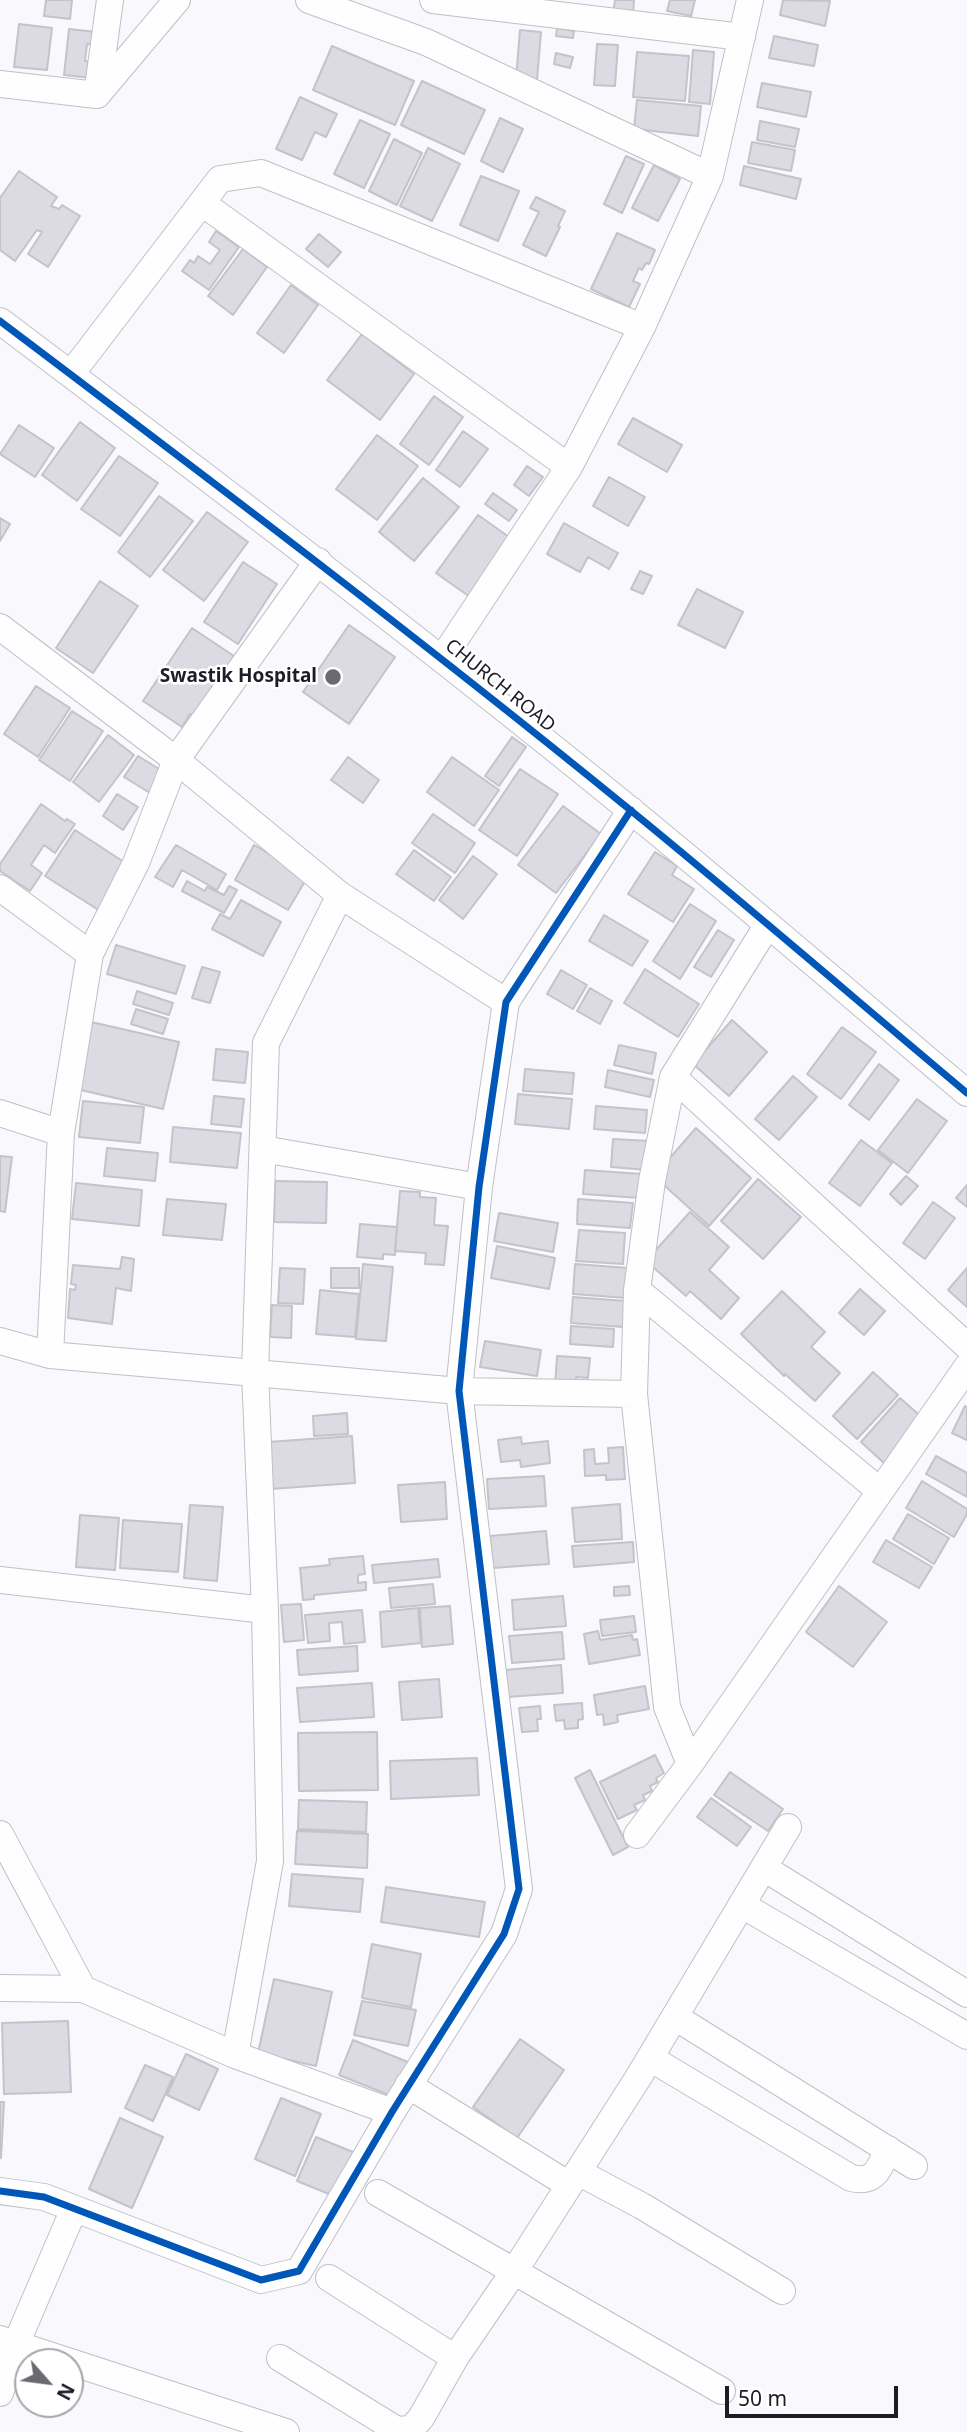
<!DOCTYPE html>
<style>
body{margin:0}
#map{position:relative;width:967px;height:2432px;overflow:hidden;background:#f9f8fc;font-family:"Noto Sans",sans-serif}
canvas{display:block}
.north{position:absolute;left:14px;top:2348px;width:70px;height:70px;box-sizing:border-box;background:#fff;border:2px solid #a5a4a9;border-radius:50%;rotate:118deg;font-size:19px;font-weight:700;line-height:28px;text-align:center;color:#1e1c27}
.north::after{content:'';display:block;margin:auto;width:24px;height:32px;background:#6b6972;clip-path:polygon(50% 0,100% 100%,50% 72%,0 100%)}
.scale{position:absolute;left:725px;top:2386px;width:173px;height:32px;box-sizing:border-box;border:4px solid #1e1c27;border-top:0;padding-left:9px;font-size:21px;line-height:24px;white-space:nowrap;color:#1e1c27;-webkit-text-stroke:5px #fff;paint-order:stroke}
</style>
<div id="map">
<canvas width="967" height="2432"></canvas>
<div class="north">N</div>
<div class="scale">50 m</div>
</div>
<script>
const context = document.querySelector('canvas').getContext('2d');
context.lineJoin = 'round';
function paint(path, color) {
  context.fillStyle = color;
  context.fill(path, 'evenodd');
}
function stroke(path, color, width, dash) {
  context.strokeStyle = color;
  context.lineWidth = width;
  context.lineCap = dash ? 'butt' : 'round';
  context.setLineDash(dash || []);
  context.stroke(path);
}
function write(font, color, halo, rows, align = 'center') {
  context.font = font + ' "Noto Sans",sans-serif';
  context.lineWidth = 5;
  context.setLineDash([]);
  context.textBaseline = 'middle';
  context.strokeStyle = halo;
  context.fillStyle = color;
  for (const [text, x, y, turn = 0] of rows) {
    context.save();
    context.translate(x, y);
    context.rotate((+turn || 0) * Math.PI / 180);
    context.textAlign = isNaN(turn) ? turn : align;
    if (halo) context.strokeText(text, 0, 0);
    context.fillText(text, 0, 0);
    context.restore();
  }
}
const building = new Path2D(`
 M46 0H72L70 19 44 16Z
 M615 0H634L633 15 613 14Z
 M670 0H695L691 16 667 11Z
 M783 0 830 1 825 26 780 15Z
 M19 24 52 28 47 70 14 67Z
 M557 28 574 31 573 38 556 36Z
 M69 29 96 32 95 45 87 44 85 61 94 62 92 78 64 75Z
 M520 30 541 32 537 80 516 79Z
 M774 36 818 45 814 66 769 58Z
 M597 44 618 45 615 86 594 85Z
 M332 46 414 81 395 125 313 90Z
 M693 50 714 52 710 104 689 102Z
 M637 52 689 56 685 101 633 97Z
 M556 53 573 57 570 68 554 64Z
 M422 81 485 110 464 154 401 125Z
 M762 83 811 92 806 117 757 107Z
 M300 97 337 114 326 137 315 132 302 160 276 149Z
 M637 100 701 106 698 136 634 129Z
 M500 118 523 129 503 172 481 161Z
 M360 120 390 134 364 188 334 174Z
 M760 121 799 129 795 147 757 140Z
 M394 139 422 153 397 205 369 191Z
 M752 142 795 150 791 171 748 163Z
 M428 148 460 164 432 221 400 206Z
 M626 156 644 164 622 213 604 204Z
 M654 165 680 179 658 221 632 208Z
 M744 166 801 179 796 199 740 185Z
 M19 171 57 197 51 206 59 209 62 205 80 216 48 267 28 254 42 232 37 230 15 261 0 250V198Z
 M481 176 519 191 498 241 460 225Z
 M536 197 565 211 558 226 560 227 546 256 523 245 539 212 530 208Z
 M216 231 239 247 209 290 182 271 190 260 194 263 198 256 210 264 220 250 209 242Z
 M617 233 655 250 649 264 646 263 642 270 639 268 633 281 640 284 629 307 591 289Z
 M319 234 341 252 328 267 306 249Z
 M243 249 267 267 233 315 208 296Z
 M291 285 318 305 284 353 257 333Z
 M362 334 414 374 380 420 327 380Z
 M434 396 463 417 429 465 400 444Z
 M633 418 682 445 667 472 618 444Z
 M80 422 115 448 77 501 42 475Z
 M19 425 54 448 35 477 0 454Z
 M463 431 488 449 460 487 436 470Z
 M377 435 418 466 377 520 336 489Z
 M119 456 158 483 120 536 81 509Z
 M527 466 543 477 529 496 514 485Z
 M609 477 645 497 628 526 593 506Z
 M423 478 459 507 414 561 379 532Z
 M493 493 517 510 509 521 485 504Z
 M159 496 193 521 150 577 118 552Z
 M207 512 248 542 204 601 163 570Z
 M478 515 512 539 470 597 436 573Z
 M0 518 10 524 0 541Z
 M564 523 618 553 609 569 588 557 580 572 547 554Z
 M243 562 277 584 238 644 204 622Z
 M640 571 652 576 643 594 631 589Z
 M100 581 138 606 93 673 56 648Z
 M697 589 743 612 725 648 678 625Z
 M349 625 395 657 349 724 303 692Z
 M192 628 234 656 194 716 190 714 182 727 143 701Z
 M36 686 70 708 38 757 4 734Z
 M72 711 103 731 70 781 39 760Z
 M108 735 134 755 99 802 73 782Z
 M512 737 526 747 499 786 485 776Z
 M138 756 164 772 150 793 124 777Z
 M348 757 379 780 363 803 331 780Z
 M452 757 499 790 474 826 427 792Z
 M520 769 558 794 517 856 479 830Z
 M117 794 138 807 123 830 103 816Z
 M41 804 65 821 67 819 75 824 55 853 44 845 31 865 42 873 30 891 0 871V864Z
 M563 806 601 834 556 893 518 865Z
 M433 814 475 843 455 873 412 843Z
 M75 830 130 866 100 911 45 876Z
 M176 845 226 874 217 890 182 870 173 887 155 877Z
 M254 845 308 876 288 910 235 880Z
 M414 850 451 877 434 901 396 874Z
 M655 852 677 866 672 875 694 889 673 922 628 894Z
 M473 856 497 874 463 919 439 900Z
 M187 881 205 891 207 887 224 895 229 886 237 890 224 913 182 891Z
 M241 900 281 922 263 956 212 929 220 914 230 919Z
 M690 904 716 921 680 979 653 961Z
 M604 915 648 941 632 966 589 941Z
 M718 930 734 940 711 977 694 967Z
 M116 945 185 966 176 994 107 974Z
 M202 967 220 972 210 1003 192 998Z
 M645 969 699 1004 678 1037 624 1003Z
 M561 970 587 985 573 1009 547 994Z
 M590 988 612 1001 600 1024 577 1011Z
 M137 991 173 1003 169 1015 133 1004Z
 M136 1009 168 1019 163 1034 131 1024Z
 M732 1020 767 1052 729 1096 693 1064Z
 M87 1021 179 1042 163 1109 72 1088Z
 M842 1027 876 1052 841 1099 807 1074Z
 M619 1045 656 1053 652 1074 614 1065Z
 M216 1049 248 1052 245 1083 213 1080Z
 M879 1064 899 1080 869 1120 849 1105Z
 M525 1069 574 1073 572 1094 523 1091Z
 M608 1070 654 1080 650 1097 605 1087Z
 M793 1076 817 1097 779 1140 755 1119Z
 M518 1094 572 1099 569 1129 515 1124Z
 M214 1096 244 1099 241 1127 211 1124Z
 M917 1099 947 1121 908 1173 878 1150Z
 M83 1101 144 1107 140 1143 79 1137Z
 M596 1106 647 1110 645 1133 594 1129Z
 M173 1127 241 1133 237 1168 170 1162Z
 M696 1128 751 1178 709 1226 654 1176Z
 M613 1139 650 1141 648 1170 611 1167Z
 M861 1140 892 1163 860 1206 829 1183Z
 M107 1148 158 1153 155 1181 104 1176Z
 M0 1156 12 1157 5 1212 0 1211Z
 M585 1170 642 1174 640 1198 583 1194Z
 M906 1176 918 1186 901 1205 890 1194Z
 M758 1179 801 1217 763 1259 721 1221Z
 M275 1181 327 1182 326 1223 274 1222Z
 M76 1183 142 1190 139 1226 72 1219Z
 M967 1185V1207L956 1198Z
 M400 1191 420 1192V1197L436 1198 434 1225 448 1226 444 1265 425 1264 426 1253 395 1251Z
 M167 1199 226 1204 222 1240 163 1235Z
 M578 1199 633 1203 630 1228 577 1224Z
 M933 1202 955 1218 925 1259 903 1243Z
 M690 1212 729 1247 709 1270 739 1298 721 1319 690 1291 686 1296 646 1261Z
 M499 1213 558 1223 553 1252 494 1241Z
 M360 1224 397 1227 395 1255 383 1254V1259L357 1257Z
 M579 1230 625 1233 623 1264 576 1261Z
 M497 1246 555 1258 549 1289 491 1278Z
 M122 1257 134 1259 131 1291 116 1288 112 1324 68 1318 70 1289 75 1290 76 1285 71 1284 73 1265 120 1269Z
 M363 1264 393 1267 386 1341 356 1339Z
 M575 1264 629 1268 627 1298 573 1294Z
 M280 1268 305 1269 303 1304 278 1303Z
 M331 1268H359V1288H331Z
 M967 1268V1307L948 1290Z
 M860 1289 885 1311 864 1335 839 1313Z
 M320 1290 359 1294 355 1337 316 1334Z
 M782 1291 825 1332 811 1347 840 1373 815 1401 785 1374 784 1376 741 1334Z
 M573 1297 626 1301 623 1327 571 1323Z
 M272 1305 292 1306 291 1338 270 1337Z
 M571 1326 614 1329 613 1347 570 1344Z
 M485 1341 541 1350 537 1376 480 1367Z
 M557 1356 590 1358 588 1378 576 1377 575 1388 555 1387Z
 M873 1372 898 1395 857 1439 833 1416Z
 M900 1398 925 1420 885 1464 861 1442Z
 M965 1406 967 1407V1440L952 1433Z
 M347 1413 348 1434 314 1436 313 1416Z
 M352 1436 355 1483 271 1489 268 1442Z
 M521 1437 522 1444 548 1441 550 1463 521 1467 520 1460 501 1462 498 1440Z
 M623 1447 625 1479 606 1480V1475L585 1476 584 1450 594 1449 595 1464 609 1463 608 1448Z
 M936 1456 967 1473V1497L926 1474Z
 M544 1476 546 1506 489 1509 487 1479Z
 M922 1481 967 1509V1514L954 1537 906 1508Z
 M445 1482 447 1519 401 1522 398 1485Z
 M620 1504 622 1539 575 1542 572 1508Z
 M190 1505 223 1507 217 1581 184 1578Z
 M908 1514 949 1538 934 1564 893 1539Z
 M80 1515 119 1518 115 1570 76 1567Z
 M123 1520 182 1524 178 1572 120 1568Z
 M546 1531 549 1564 493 1568 490 1536Z
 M886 1540 932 1567 919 1588 873 1562Z
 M633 1542 634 1562 574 1567 572 1546Z
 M363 1556 365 1574 358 1575V1583L366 1582V1590L314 1595V1599L303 1600 300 1568 330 1565 329 1559Z
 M438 1559 440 1577 374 1583 372 1565Z
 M433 1584 435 1604 391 1608 389 1588Z
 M629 1586 630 1595 614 1596V1587Z
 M839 1586 887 1622 853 1667 806 1632Z
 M563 1596 566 1626 514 1630 512 1600Z
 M301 1604 304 1640 284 1642 281 1605Z
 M450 1606 453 1644 422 1647 420 1608Z
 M418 1608 421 1643 382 1647 380 1612Z
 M362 1610 365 1642 344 1644 342 1622 329 1623 330 1641 308 1643 305 1615Z
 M634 1616 636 1632 602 1636 600 1620Z
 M598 1631 600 1640 632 1635 633 1640 637 1639 640 1655 589 1664 584 1634Z
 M562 1632 564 1659 512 1663 509 1636Z
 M357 1646 358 1671 299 1675 297 1650Z
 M561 1665 563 1693 507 1697 505 1670Z
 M439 1679 442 1717 402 1720 399 1682Z
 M372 1683 374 1717 300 1722 297 1688Z
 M645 1686 649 1709 617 1715 618 1722 604 1725 603 1714 597 1715 594 1695Z
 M582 1703 583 1719 578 1720V1728L565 1729 564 1720 556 1721 554 1705Z
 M540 1706 541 1719H537L538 1731 522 1732 519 1708Z
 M377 1732 378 1790 299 1791 298 1733Z
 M655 1755 664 1773 656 1778 658 1782 650 1786 652 1791 643 1795 645 1800 634 1805 637 1810 618 1819 600 1782Z
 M477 1758 479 1795 391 1799 390 1761Z
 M590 1770 628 1847 613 1855 575 1778Z
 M730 1772 783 1809 768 1831 714 1795Z
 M711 1798 751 1827 737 1846 697 1817Z
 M299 1800 367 1802 366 1832 298 1829Z
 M297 1831 368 1834 367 1868 295 1864Z
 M292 1874 363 1879 360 1912 289 1906Z
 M386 1887 485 1902 479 1937 381 1922Z
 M372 1944 421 1954 411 2007 362 1998Z
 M274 1979 332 1992 316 2066 258 2053Z
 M362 2001 416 2010 408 2046 354 2035Z
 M68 2021 71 2092 4 2094 2 2023Z
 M520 2039 564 2070 517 2138 473 2107Z
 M353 2040 408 2062 394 2097 339 2075Z
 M186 2054 218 2069 199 2110 167 2095Z
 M145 2065 173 2077 153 2121 125 2108Z
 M281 2098 321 2114 295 2176 255 2159Z
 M0 2102H4L1 2158H0Z
 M120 2118 163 2137 132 2208 89 2189Z
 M316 2137 353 2152 334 2196 297 2181Z`);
paint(building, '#dcdae2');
stroke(building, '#c4c3ca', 2);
const minor = new Path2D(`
 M309 0 426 42 710 176
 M433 0 742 37
 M0 84 97 95
 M97 95 177 0
 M97 95 110 0
 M202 203 569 467
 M0 321C212 481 423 641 629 809 743 902 854 998 967 1093
 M71 374 220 179 261 173 642 327
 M0 627 176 760 340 895 506 1002
 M442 659 569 467 642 327 710 176 750 0
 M0 888 90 954
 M767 926 673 1077 652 1181 637 1290 634 1394 667 1707 690 1764 967 1367
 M673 1077 967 1346
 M0 1113 61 1133
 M263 1149 479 1187
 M637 1290 880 1491
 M0 1341 50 1355 459 1391 634 1394
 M50 1355 61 1133 90 954 136 863 176 760 318 561
 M0 1580 265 1610
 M0 1834 83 1989
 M637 1835 690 1764
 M764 1868 967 1994
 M742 1905 967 2036
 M0 1988 83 1989 235 2055 392 2112
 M675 2017 914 2166
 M235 2055 270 1861 265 1610 255 1373 266 1043 340 895
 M650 2058 851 2178C876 2184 879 2168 888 2149
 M408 2085 569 2185
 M578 2172 642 2206 782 2291
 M0 2191 44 2197 261 2280 299 2271 392 2112 504 1934 519 1889 459 1391 479 1187 506 1002 631 810
 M378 2193 722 2391
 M329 2278 455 2358
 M0 2339 286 2432
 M280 2358 397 2430 411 2429 421 2418 455 2358 515 2270 638 2078 788 1827
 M0 2393 16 2344 74 2209`);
stroke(minor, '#c1bfc7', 28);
stroke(minor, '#fefeff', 26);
stroke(new Path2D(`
 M0 321C212 481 423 641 629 809 743 902 854 998 967 1093
 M0 2191 44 2197 261 2280 299 2271 392 2112 504 1934 519 1889 459 1391 479 1187 506 1002 631 810`), '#0057b8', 7);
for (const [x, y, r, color] of [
 [333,677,9,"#6b6972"]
]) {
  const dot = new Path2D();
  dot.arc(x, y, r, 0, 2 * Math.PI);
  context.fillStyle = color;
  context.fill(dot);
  stroke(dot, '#fff', 2.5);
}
write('bold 19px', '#1e1c27', '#fff', [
 ["Swastik Hospital",317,677]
], 'right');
write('19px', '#1e1c27', '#fff', [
 ["CHURCH ROAD",500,686,39]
]);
</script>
